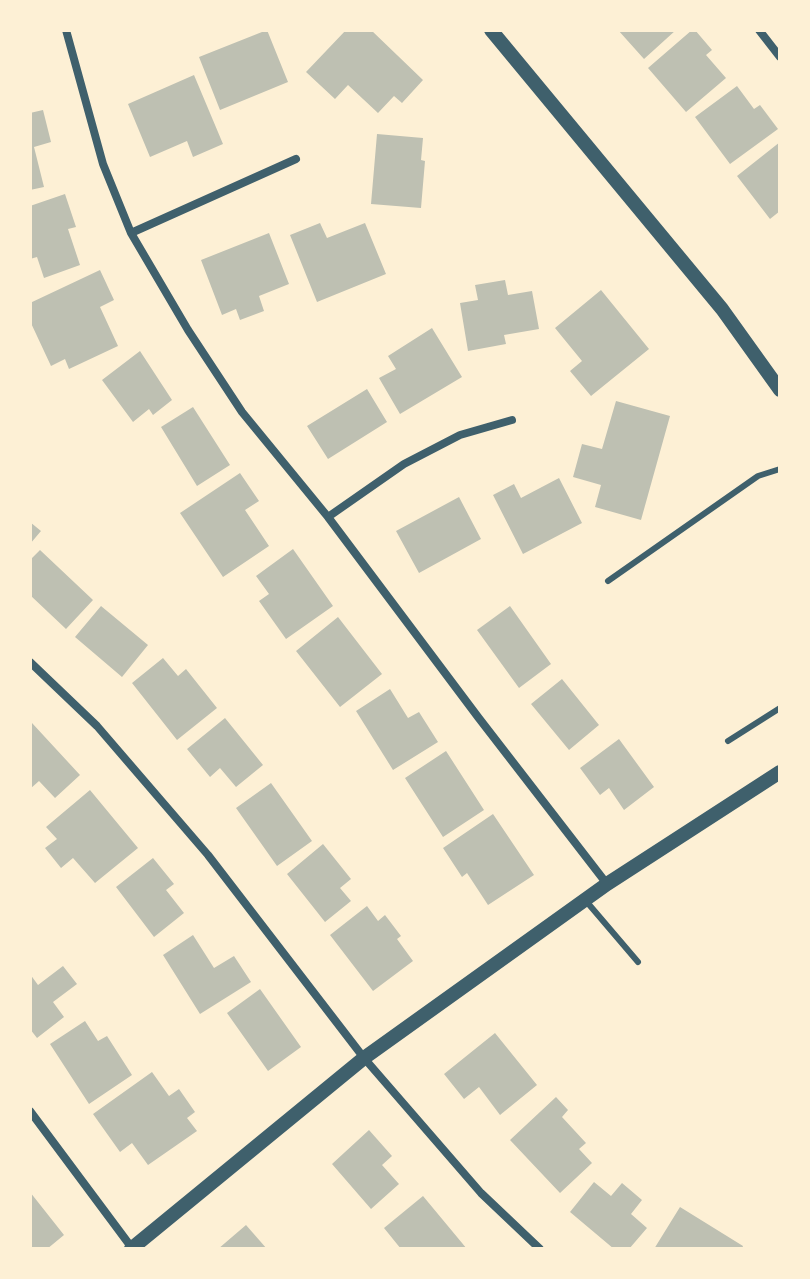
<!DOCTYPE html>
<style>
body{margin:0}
#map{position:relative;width:810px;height:1279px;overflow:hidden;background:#fdf0d5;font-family:Figtree,sans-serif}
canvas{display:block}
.frame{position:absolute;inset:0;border:32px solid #fdf0d5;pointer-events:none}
</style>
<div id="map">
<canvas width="810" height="1279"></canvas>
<div class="frame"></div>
</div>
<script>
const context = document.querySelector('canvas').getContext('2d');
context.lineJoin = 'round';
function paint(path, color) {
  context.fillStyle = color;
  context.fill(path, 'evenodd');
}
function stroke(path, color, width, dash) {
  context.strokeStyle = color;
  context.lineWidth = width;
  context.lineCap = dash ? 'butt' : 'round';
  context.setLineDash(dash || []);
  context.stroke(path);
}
paint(new Path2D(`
 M267 30 288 82 220 110 199 57Z
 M346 30H371L423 80 402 103 394 96 378 113 348 85 335 99 306 72Z
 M618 30H676L644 59Z
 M692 30H695L712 50 706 55 726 78 686 112 648 68Z
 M194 75 223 144 193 157 187 141 150 157 128 104Z
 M737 86 754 109 760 105 778 129 730 164 695 117Z
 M43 110 51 142 34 147 44 187 30 190V113Z
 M377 134 423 138 421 160 425 161 421 208 371 204Z
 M780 142V211L770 219 737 176Z
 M65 194 76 227 68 229 80 265 44 278 37 257 30 259V206Z
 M320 223 327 238 365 223 386 274 317 302 290 235Z
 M269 233 289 284 259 296 264 311 240 320 236 309 222 315 201 260Z
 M100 270 114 300 100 307 118 346 69 369 65 359 51 366 30 321V303Z
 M505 280 508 295 532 291 539 329 504 335 506 344 468 351 460 303 478 300 475 285Z
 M601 290 649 349 591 396 570 371 582 361 555 328Z
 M432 328 462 377 400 414 379 378 396 369 388 356Z
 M140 351 172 400 153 415 149 409 133 422 102 380Z
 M367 389 387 422 328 459 307 426Z
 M616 401 670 416 641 520 595 507 601 485 573 477 582 444 602 449Z
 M193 407 230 465 197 486 161 427Z
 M240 473 259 501 245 510 269 546 223 577 180 513Z
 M559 478 582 523 523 554 493 495 514 484 521 498Z
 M459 497 481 539 419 573 396 531Z
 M30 522 41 531 30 544Z
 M293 549 333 606 286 639 259 601 269 594 256 576Z
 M40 550 93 600 66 629 30 595V560Z
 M101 606 148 645 122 677 75 637Z
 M510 606 551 664 519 688 477 630Z
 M338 617 382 674 340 707 296 651Z
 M163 658 178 676 186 669 217 708 177 740 132 683Z
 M562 679 599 725 569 750 531 704Z
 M390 689 408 718 419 712 438 742 393 770 356 711Z
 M225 718 263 765 236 787 220 768 210 777 187 749Z
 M32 723 80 775 55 798 39 781 30 789Z
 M619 739 654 787 624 810 609 788 600 795 580 768Z
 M446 751 484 810 443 837 405 778Z
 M271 783 312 841 277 866 236 808Z
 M90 790 138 848 95 883 73 858 61 868 45 848 57 839 46 827Z
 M493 814 534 875 488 905 467 873 462 877 443 848Z
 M323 844 351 879 340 888 351 901 325 922 287 874Z
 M153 858 174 884 166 890 184 913 154 937 116 887Z
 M367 906 378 921 385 915 401 936 397 939 413 961 373 991 330 935Z
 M193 935 214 968 234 956 251 982 200 1014 163 955Z
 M63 966 77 984 53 1002 64 1017 37 1038 30 1029V974L38 985Z
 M260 989 301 1047 268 1071 227 1013Z
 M85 1021 98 1041 107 1036 132 1075 89 1104 50 1044Z
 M495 1033 537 1085 500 1115 479 1087 464 1099 444 1074Z
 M152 1072 169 1096 179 1089 195 1112 187 1118 197 1131 148 1165 132 1143 120 1152 93 1114Z
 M556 1097 568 1110 562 1117 586 1143 579 1149 592 1163 560 1193 510 1140Z
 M369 1130 392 1156 382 1165 399 1184 371 1209 332 1164Z
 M594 1182 611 1196 622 1183 642 1200 631 1214 647 1228 629 1249H614L570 1212Z
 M30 1192 64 1235 47 1249H30Z
 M423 1196 467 1249H401L384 1228Z
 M680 1207 743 1246 742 1249H654Z
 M246 1225 267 1249H218Z`), '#bec0b2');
stroke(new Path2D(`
 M608 581 758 476 780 469
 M728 741 780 708
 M586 901 638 962`), '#3f606c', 6);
stroke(new Path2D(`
 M66 30 103 164 131 233 188 330 242 412 328 517 478 717 607 884
 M759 30 780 57
 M131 233 296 159
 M328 517 404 464 460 435 512 420
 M30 662 97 726 208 855 364 1058 481 1193 540 1249
 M30 1111 132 1248`), '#3f606c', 8);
stroke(new Path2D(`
 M491 30 722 309 780 390
 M131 1249 364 1058 607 884 780 772`), '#3f606c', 14);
</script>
